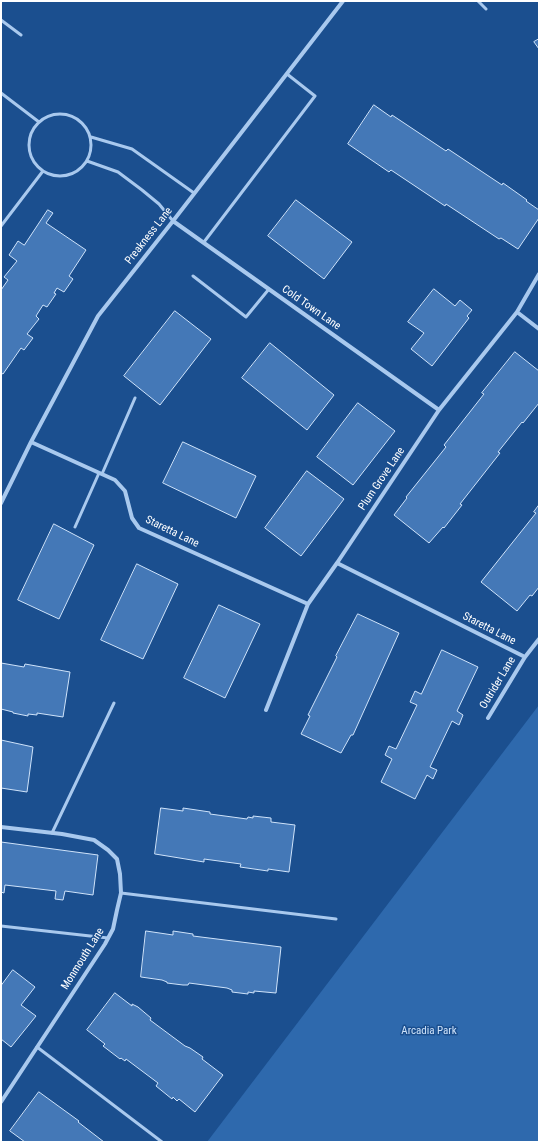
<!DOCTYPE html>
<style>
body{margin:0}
#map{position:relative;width:540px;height:1143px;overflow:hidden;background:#1b4f8f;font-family:"Roboto Condensed",sans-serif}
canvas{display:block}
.frame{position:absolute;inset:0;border:2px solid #fff;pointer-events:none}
</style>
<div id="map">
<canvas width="540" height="1143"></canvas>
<div class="frame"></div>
</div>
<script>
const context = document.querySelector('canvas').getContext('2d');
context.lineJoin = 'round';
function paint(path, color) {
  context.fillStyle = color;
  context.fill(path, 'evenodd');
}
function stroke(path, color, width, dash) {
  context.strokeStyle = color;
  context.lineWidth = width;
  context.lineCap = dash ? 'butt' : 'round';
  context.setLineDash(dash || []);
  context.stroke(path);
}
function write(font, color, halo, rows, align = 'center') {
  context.font = font + ' "Roboto Condensed",sans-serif';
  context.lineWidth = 3;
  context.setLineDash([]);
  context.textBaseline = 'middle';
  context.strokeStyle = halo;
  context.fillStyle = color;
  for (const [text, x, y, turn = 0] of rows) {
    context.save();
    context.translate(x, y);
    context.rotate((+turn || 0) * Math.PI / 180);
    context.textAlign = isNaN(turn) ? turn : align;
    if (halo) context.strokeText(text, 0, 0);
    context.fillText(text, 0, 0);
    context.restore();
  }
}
paint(new Path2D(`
 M539 705V1142H207Z`), '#2e69ad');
const building = new Path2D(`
 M539 39V49L534 42Z
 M374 105 391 117 392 115 446 151 448 149 502 185 503 183 527 200 526 201 539 210V218L518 249 501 238 499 239 446 204 445 206 391 170 389 172 348 144Z
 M296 200 352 242 324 279 268 236Z
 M48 210 53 213 46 223 86 250 69 276 73 279 64 292 57 288 54 293 56 294 47 307 43 305 36 316 39 319 27 334 33 338 24 350 21 348 3 374 1 373V290L8 280 4 277 17 261 9 255 18 241 24 245Z
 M434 289 455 306 460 300 472 310 467 316 469 318 432 366 411 349 424 333 408 322Z
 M175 311 211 339 160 405 124 376Z
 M270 343 334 395 307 430 242 378Z
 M515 352 539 371V403L523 423 522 422 498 452 500 453 460 504 462 505 444 528 443 527 429 543 394 515 407 498 406 497 446 447 444 445 484 394 482 393Z
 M358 403 395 431 353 485 317 457Z
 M183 442 256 476 236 518 163 483Z
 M307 471 344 499 301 556 265 528Z
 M539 505V587L532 596 530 595 517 611 481 582 536 513 534 512Z
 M54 524 94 545 59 619 18 600Z
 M137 564 178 584 143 659 101 640Z
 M219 605 260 624 225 698 184 678Z
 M358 614 399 633 353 735H351L341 753 301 734 310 716 308 715 337 657 336 656Z
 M442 650 478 667 457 711 463 715 459 725 452 721 430 767 437 770 433 779 427 775 415 799 381 782 392 759 385 755 389 746 396 749 417 705 410 702 415 691 421 694Z
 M1 663 24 667 25 664 70 672 63 717 37 713V715L28 714V716L13 713V712L1 709Z
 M1 740 33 747 27 792 1 788Z
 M161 808 183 811V808L210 812V814L247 819 248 817 253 818V816L271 818V822L295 825 289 872 268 869V871L240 867 241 864 204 859V862L155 854Z
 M1 842 98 855 93 895 65 891 63 900 55 899 56 891 5 885 4 893 1 892Z
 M146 931 173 935V931L193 934V936L281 947 276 993 254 991V993L248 992V994L232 992V990L227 988 189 983 188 985H183L167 983V982L162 980 141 977Z
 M13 970 35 987 21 1005 36 1016 11 1047 1 1039V986Z
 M115 993 132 1006V1004L138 1007 151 1018 150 1020 185 1046 190 1048 203 1057 202 1059 223 1075 195 1112 179 1099 177 1101 173 1097 172 1099 156 1086 158 1083 126 1059 125 1061 121 1058 120 1059 103 1046 105 1044 87 1030Z
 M39 1092 79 1121 78 1122 104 1142H25L10 1131Z`);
paint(building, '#4478b7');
stroke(building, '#cfe3fa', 1);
stroke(new Path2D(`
 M478 1 486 9
 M1 20 21 35
 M1 93 39 122
 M29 145a31 31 0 1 1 62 0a31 31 0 1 1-62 0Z
 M91 137 132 149 194 193
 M87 161 118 172 142 190 159 204 173 221
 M1 226 43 171
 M204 242 315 96 287 74
 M193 276 246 317 269 289
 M102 474 135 398
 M75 527 99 473
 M52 833 114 703
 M121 893 336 919
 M1 926 108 938
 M37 1047 162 1142`), '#a9c9ee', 3);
stroke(new Path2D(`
 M173 221 439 410
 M517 312 539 329
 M31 442 115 480 125 491 132 518 139 528 308 604
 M1 503 31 442 98 316 173 221 343 1
 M337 563 525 657
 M266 710 308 604 337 563 439 410 517 312 539 274
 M488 718 525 657 539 639
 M1 827 62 834 94 840 108 850 117 859 120 874 121 893 117 910 113 929 105 944 1 1102`), '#a9c9ee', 4);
write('11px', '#fff', '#1b4f8f', [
 ["Preakness Lane",149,236,-52],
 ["Cold Town Lane",311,308,35],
 ["Plum Grove Lane",382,479,-56],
 ["Staretta Lane",172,532,26],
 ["Staretta Lane",489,629,27],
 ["Outrider Lane",498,683,-59],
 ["Monmouth Lane",83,959,-58]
]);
write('11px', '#cfe3fa', '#1b4f8f', [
 ["Arcadia Park",429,1031]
]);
</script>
